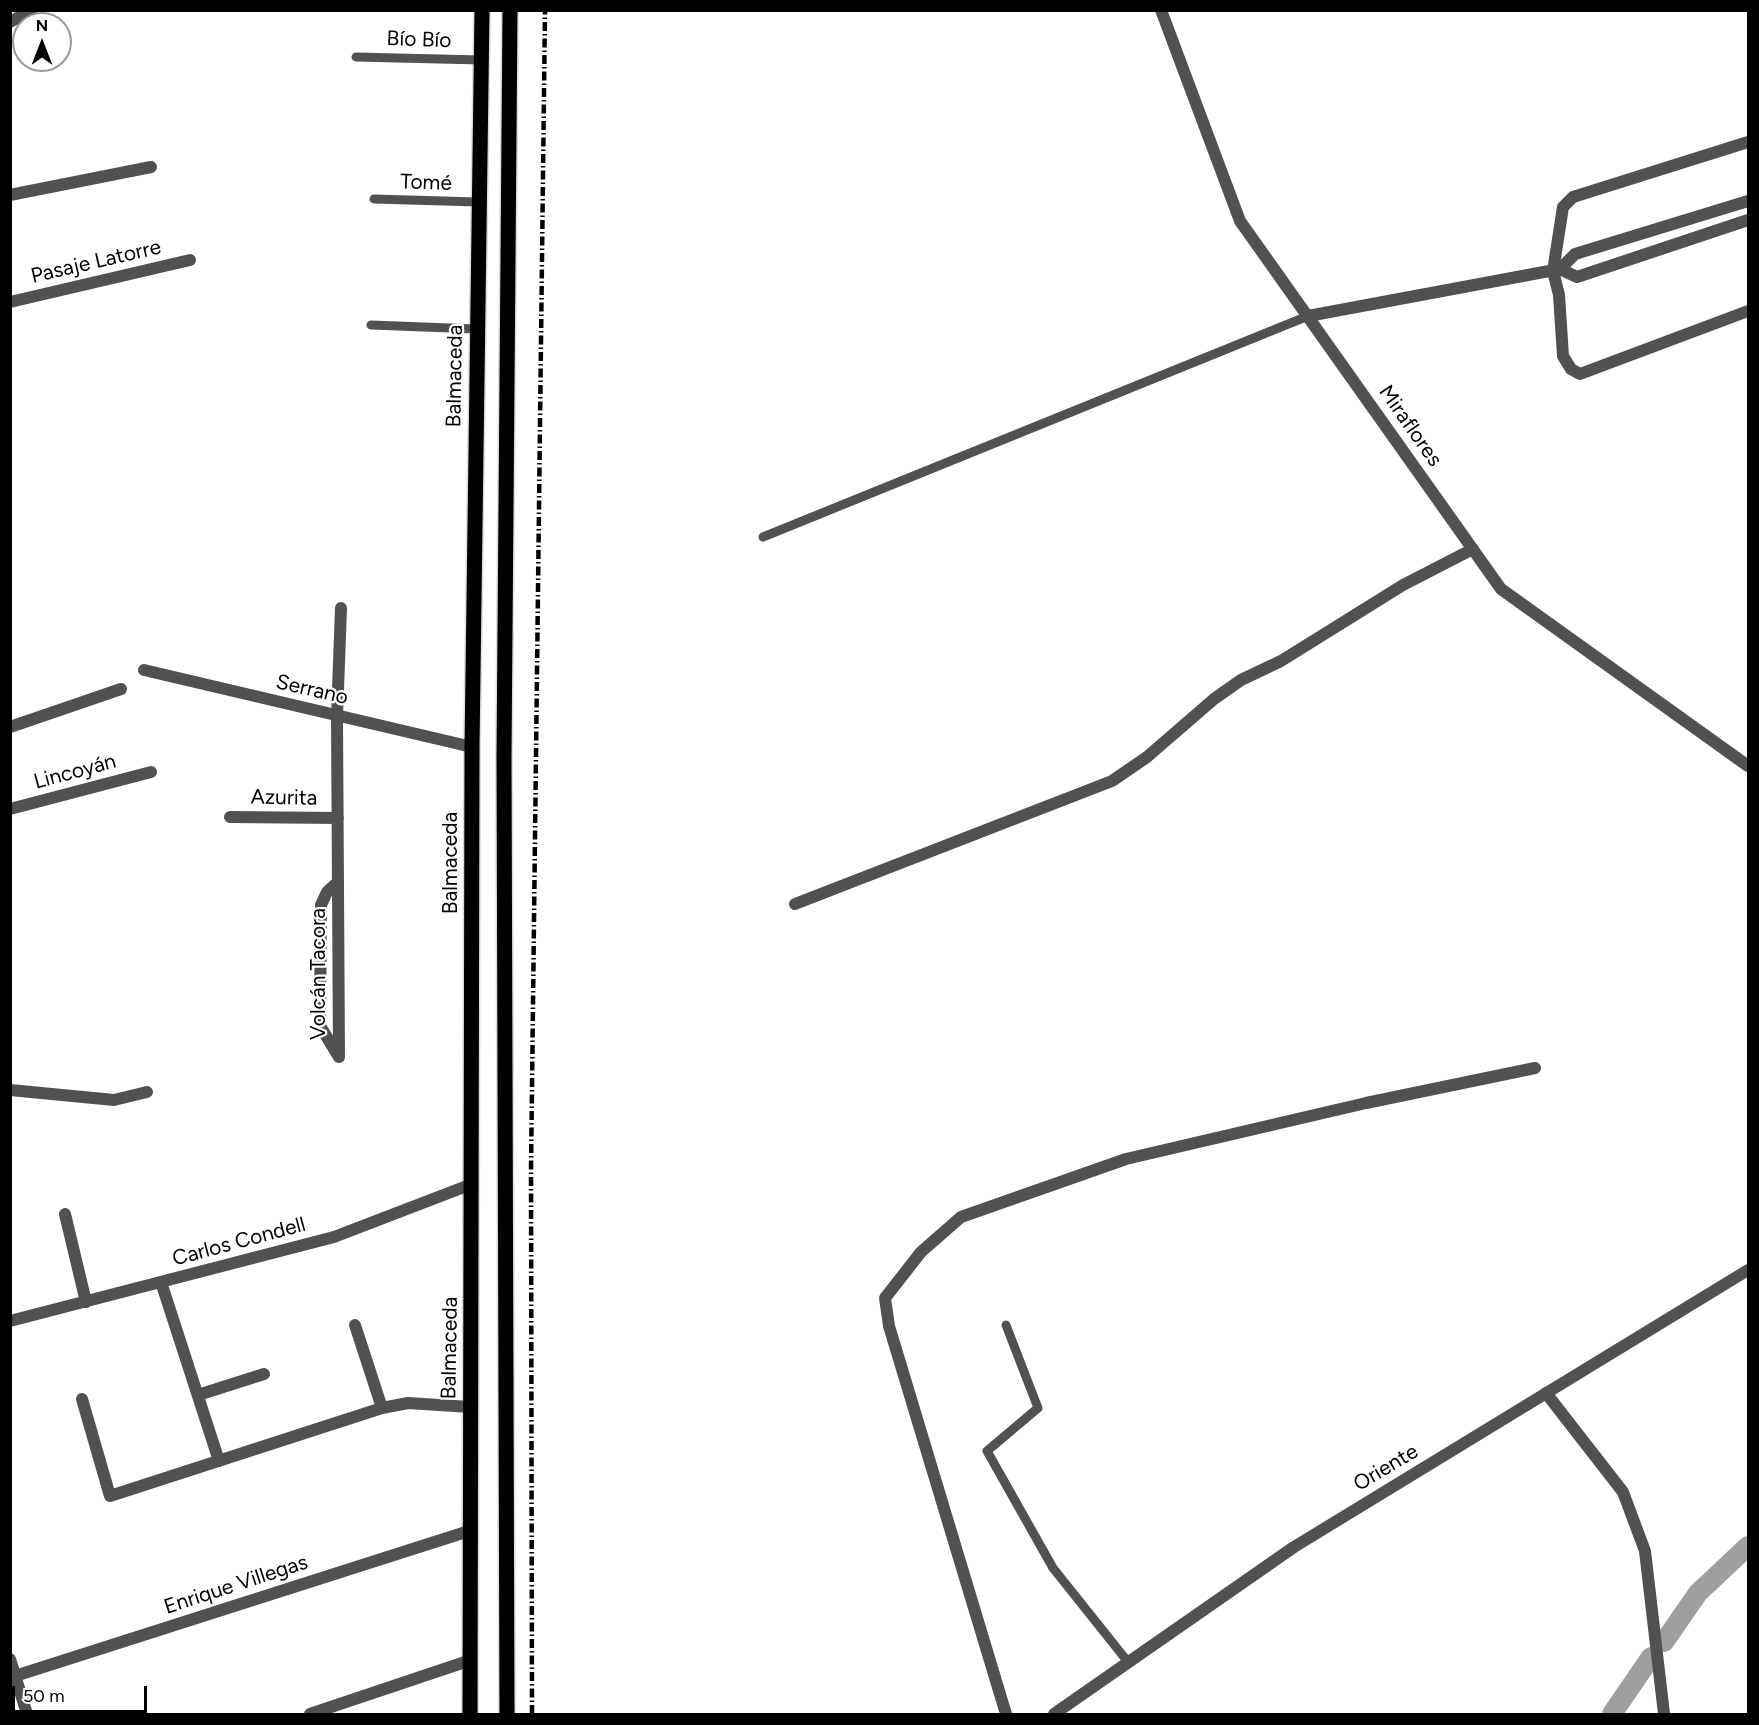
<!DOCTYPE html>
<meta charset="utf-8">
<style>
body{margin:0}
#map{position:relative;width:1759px;height:1725px;overflow:hidden;background:#fff;font-family:Figtree,sans-serif}
canvas{display:block}
.frame{position:absolute;inset:0;border:12px solid #000;pointer-events:none}
.north{position:absolute;left:12px;top:12px;width:60px;height:60px;box-sizing:border-box;background:#fff;border:2px solid #999;border-radius:50%;rotate:0deg;font-size:16px;font-weight:700;line-height:24px;text-align:center;color:#000}
.north::after{content:'';display:block;margin:auto;width:21px;height:27px;background:#000;clip-path:polygon(50% 0,100% 100%,50% 72%,0 100%)}
.scale{position:absolute;left:12px;top:1686px;width:135px;height:27px;box-sizing:border-box;border:3px solid #000;border-top:0;padding-left:8px;font-size:18px;line-height:21px;white-space:nowrap;color:#000;-webkit-text-stroke:4px #fff;paint-order:stroke}
</style>
<div id="map">
<canvas width="1759" height="1725"></canvas>
<div class="frame"></div>
<div class="north">N</div>
<div class="scale">50 m</div>
</div>
<script>
const context = document.querySelector('canvas').getContext('2d');
context.lineJoin = 'round';
function stroke(path, color, width, dash) {
  context.strokeStyle = color;
  context.lineWidth = width;
  context.lineCap = dash ? 'butt' : 'round';
  context.setLineDash(dash || []);
  context.stroke(path);
}
function write(font, color, halo, rows, align = 'center') {
  context.font = font + ' Figtree,sans-serif';
  context.lineWidth = 4.5;
  context.setLineDash([]);
  context.textBaseline = 'middle';
  context.strokeStyle = halo;
  context.fillStyle = color;
  for (const [text, x, y, turn = 0] of rows) {
    context.save();
    context.translate(x, y);
    context.rotate((+turn || 0) * Math.PI / 180);
    context.textAlign = isNaN(turn) ? turn : align;
    if (halo) context.strokeText(text, 0, 0);
    context.fillText(text, 0, 0);
    context.restore();
  }
}
stroke(new Path2D(`
 M1664 1642 1698 1593 1748 1546
 M1612 1714 1651 1657`), '#9f9f9f', 20);
const primary = new Path2D(`
 M470 1714 472 747 482 10
 M507 1714 504 755 510 10`);
stroke(primary, '#dbdbdb', 18);
stroke(new Path2D(`
 M356 57 481 60
 M374 199 478 202
 M371 325 476 329
 M763 537 1308 316
 M1006 1325 1038 1408 987 1451 1053 1568 1128 1662`), '#515151', 9);
stroke(new Path2D(`
 M1161 10 1240 221 1501 589 1748 766
 M1748 142 1573 197 1563 207 1553 271 1559 295 1563 356 1571 369 1580 374 1748 311
 M10 195 151 167
 M1560 269 1577 277 1748 220
 M10 302 190 260
 M1308 316 1560 269 1575 254 1748 201
 M144 670 472 747
 M10 727 121 689
 M10 809 151 772
 M230 817 338 818
 M338 882 327 892 321 905 320 1026 339 1057
 M795 904 1112 781 1147 757 1214 699 1241 680 1281 661 1403 585 1473 549
 M339 1057 337 717 341 608
 M10 1090 114 1100 147 1092
 M65 1214 86 1302
 M161 1282 219 1461
 M10 1321 334 1237 472 1184
 M1546 1393 1623 1492 1645 1551 1664 1714
 M198 1395 264 1374
 M82 1399 110 1496 382 1408 355 1325
 M382 1408 408 1403 470 1407
 M10 1659 27 1714
 M15 1676 469 1531
 M310 1714 471 1660
 M1006 1714 889 1326 885 1298 921 1252 961 1217 1126 1159 1366 1103 1535 1068`), '#515151', 12);
stroke(new Path2D(`
 M10 22 32 10
 M1054 1714 1294 1547 1748 1270`), '#515151', 12);
stroke(primary, '#000', 15);
stroke(new Path2D(`
 M532 1714 531 1170 545 10`), '#000', 4.5, [9, 3, 1.5, 3]);
write('21px', '#000', '#fff', [
 ["Bío Bío",419,40,2],
 ["Tomé",426,183,2],
 ["Pasaje Latorre",96,262,-13],
 ["Balmaceda",455,376,-89],
 ["Miraflores",1410,426,55],
 ["Serrano",312,690,13],
 ["Lincoyán",75,772,-15],
 ["Azurita",284,798,1],
 ["Balmaceda",451,863,-90],
 ["Volcán Tacora",319,974,-90],
 ["Carlos Condell",239,1242,-15],
 ["Balmaceda",450,1348,-89],
 ["Oriente",1386,1468,-31],
 ["Enrique Villegas",236,1585,-18]
]);
</script>
